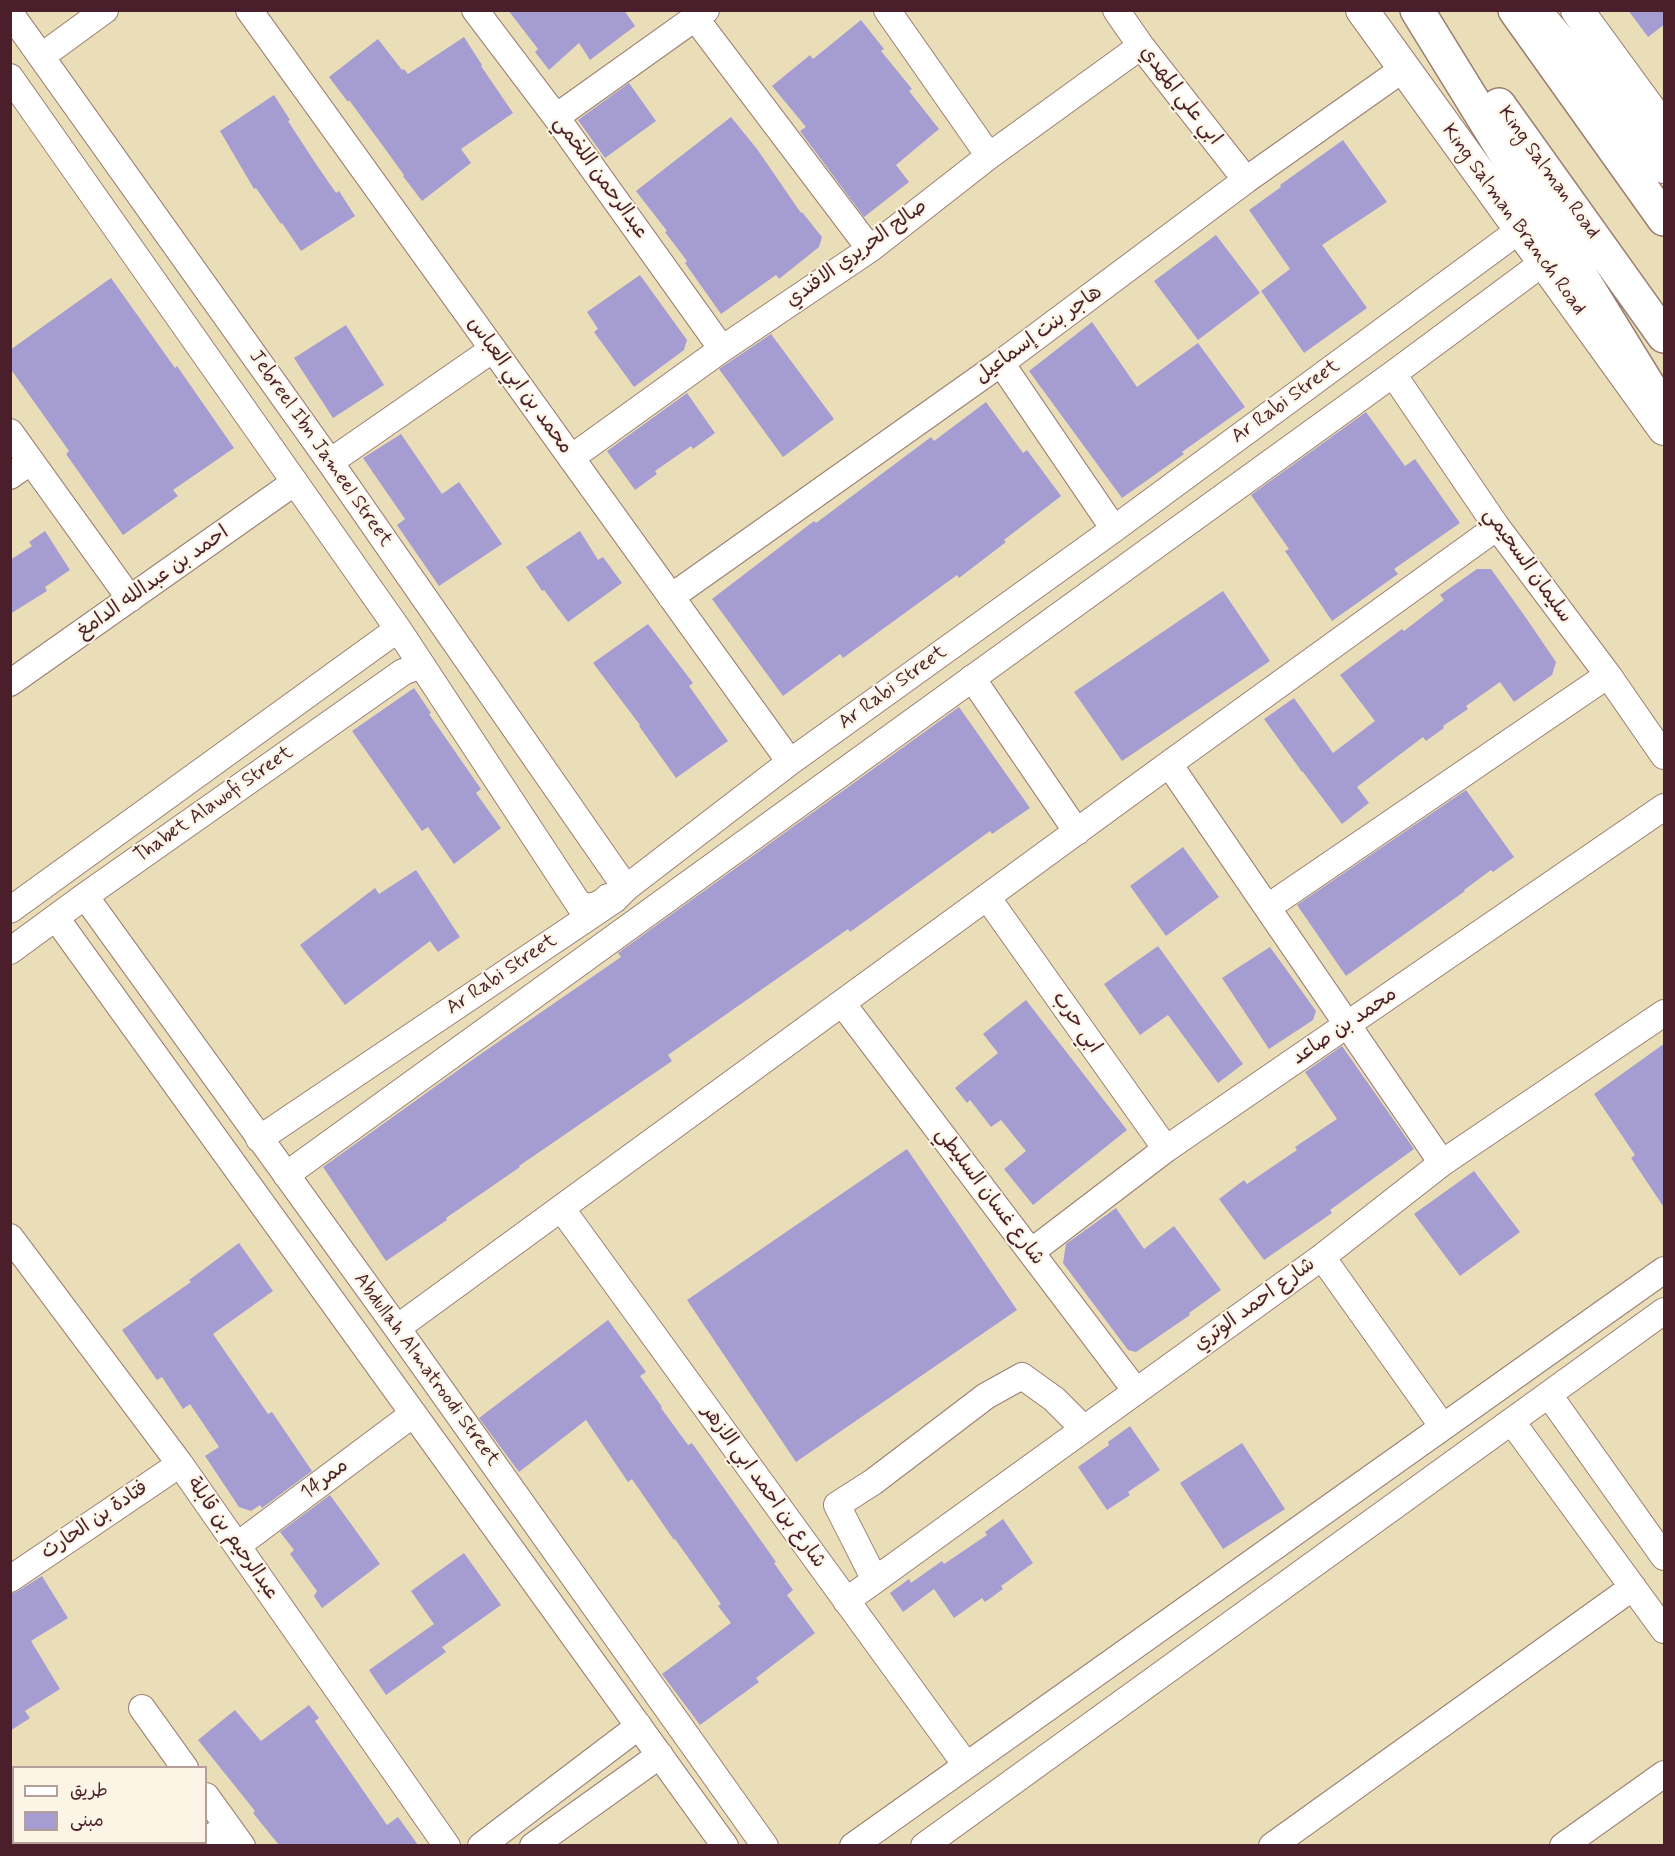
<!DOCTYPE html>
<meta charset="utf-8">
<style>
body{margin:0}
#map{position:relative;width:1675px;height:1856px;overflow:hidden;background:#eadeb9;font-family:Mynerve,"Playpen Sans Arabic",sans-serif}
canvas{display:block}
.frame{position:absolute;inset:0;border:12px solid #4a1f2b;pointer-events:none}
.legend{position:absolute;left:12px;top:1766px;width:195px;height:78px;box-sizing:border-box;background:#fcf5e5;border:2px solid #b59f9b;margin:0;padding:8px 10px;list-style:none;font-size:18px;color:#4a1f2b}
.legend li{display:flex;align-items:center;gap:12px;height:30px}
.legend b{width:30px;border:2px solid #b59f9b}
</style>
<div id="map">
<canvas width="1675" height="1856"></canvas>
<div class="frame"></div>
<ul class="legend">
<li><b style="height:8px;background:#fff"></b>طريق</li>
<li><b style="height:16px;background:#a59dd2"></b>مبنى</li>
</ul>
</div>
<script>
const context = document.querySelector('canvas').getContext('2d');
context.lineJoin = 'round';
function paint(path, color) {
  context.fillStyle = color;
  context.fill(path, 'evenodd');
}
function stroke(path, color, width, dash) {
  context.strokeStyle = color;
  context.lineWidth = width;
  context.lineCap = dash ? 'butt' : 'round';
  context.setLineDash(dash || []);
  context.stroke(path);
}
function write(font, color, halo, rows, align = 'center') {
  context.font = font + ' Mynerve,"Playpen Sans Arabic",sans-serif';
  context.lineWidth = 4.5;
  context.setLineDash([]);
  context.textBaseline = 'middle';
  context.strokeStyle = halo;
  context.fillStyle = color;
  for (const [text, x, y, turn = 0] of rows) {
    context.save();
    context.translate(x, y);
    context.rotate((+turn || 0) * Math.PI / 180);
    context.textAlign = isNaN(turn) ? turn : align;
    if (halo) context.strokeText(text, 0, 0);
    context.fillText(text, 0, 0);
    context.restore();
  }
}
paint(new Path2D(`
 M508 10H624L635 26 590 60 579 43 549 70 535 52 538 49Z
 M1628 10H1665V24L1648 37Z
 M861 20 884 49 881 51 912 89 909 91 939 129 896 165 909 182 864 217 800 131 806 127 772 86 810 55 813 59Z
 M464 37 482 65 481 66 513 113 461 149 471 163 422 201 403 176 404 175 383 146 349 100 348 102 329 77 378 39 402 70 404 69 408 74Z
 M629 83 656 121 605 158 578 120Z
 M274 95 290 120 288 121 316 164 336 193 339 191 355 216 301 251 282 223 281 224 256 188 254 189 220 131Z
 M731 117 757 149 801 213 802 212 822 237 819 247 779 279 776 275 721 314 685 263 687 261 665 232 667 231 636 191Z
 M1343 140 1387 202 1322 245 1367 308 1304 353 1261 291 1290 269 1249 210 1281 187 1280 185Z
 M1216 235 1260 293 1198 340 1154 281Z
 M640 275 687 340 684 350 634 387 594 332 598 329 587 312Z
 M111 278 175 368 177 366 234 448 173 490 178 496 123 535 66 454 69 451 10 368V350Z
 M1092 322 1137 387 1198 343 1245 407 1182 452 1184 454 1122 498 1029 371Z
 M346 325 384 385 333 418 294 358Z
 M771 334 834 419 783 457 719 369Z
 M687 393 715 433 693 449 691 446 655 471 657 474 635 490 607 451Z
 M986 402 1023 453 1027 450 1061 496 1004 540 1006 542 959 578 957 575 843 658 840 654 783 696 712 599 814 521 816 523 931 437 934 441Z
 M1366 412 1405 466 1415 459 1460 523 1394 569 1398 574 1332 621 1285 551 1289 549 1251 495Z
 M401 434 442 494 459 482 502 544 439 586 397 525 405 519 363 458Z
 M45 531 70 570 45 587 47 591 10 614V560L32 546 29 542Z
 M580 531 598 560 603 557 622 583 568 622 544 590 542 591 526 567Z
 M1477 569H1491L1524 615 1556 662 1552 675 1514 702 1500 682 1466 706 1468 709 1443 726 1444 728 1426 741 1423 737 1357 787 1369 803 1342 824 1303 772H1302L1264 719 1294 698 1333 753 1375 721 1340 675 1402 629 1404 631 1444 600 1440 595Z
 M1223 591 1270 661 1122 761 1074 692Z
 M648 624 693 683 689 686 728 741 676 778 639 726 640 725 593 663Z
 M414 688 431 713 429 714 481 789 476 793 501 828 454 864 428 827 422 831 352 731Z
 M959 707 1030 808 992 834 990 831 850 932 848 929 668 1055 672 1061 519 1166 520 1167 446 1218 447 1220 386 1261 323 1167 475 1058 621 957 618 953Z
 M1466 790 1514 857 1493 872 1491 870 1464 890 1465 891 1346 976 1297 905Z
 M1183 847 1219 897 1166 936 1130 886Z
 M416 870 460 937 438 952 430 941 345 1005 300 945 375 888 379 894Z
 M1158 946 1243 1064 1218 1083 1168 1015 1140 1035 1104 984Z
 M1270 947 1316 1011 1313 1020 1269 1049 1222 978Z
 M1026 1000 1127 1130 1033 1205 1004 1169 1026 1151 1001 1120 991 1127 970 1100 967 1103 955 1088 998 1053 983 1034Z
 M1665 1043V1209L1631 1158 1635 1155 1594 1094Z
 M1342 1046 1414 1149 1330 1210 1332 1213 1264 1260 1219 1199 1244 1180 1247 1184 1297 1150 1295 1147 1337 1119 1305 1072Z
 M907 1149 1017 1310 796 1462 687 1300Z
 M1474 1171 1520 1232 1460 1276 1414 1214Z
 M1116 1208 1144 1249 1174 1226 1221 1290 1189 1313 1190 1315 1136 1352 1128 1350 1063 1263 1066 1244Z
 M239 1243 273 1291 213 1334 268 1414 272 1412 312 1471 262 1508 260 1505 251 1511 239 1507 205 1456 219 1447 190 1404 183 1409 162 1377 157 1380 122 1330 191 1282 189 1280Z
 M608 1320 646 1372 640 1376 662 1407 661 1408 688 1445 692 1443 776 1562 774 1563 793 1590 787 1595 815 1633 756 1678 759 1682 700 1725 662 1674 731 1623 718 1606 721 1604 675 1539 674 1540 632 1479 628 1482 586 1420 519 1472 479 1418Z
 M1130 1426 1160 1470 1128 1492 1130 1495 1107 1510 1078 1467 1109 1445 1108 1442Z
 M1242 1443 1285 1509 1223 1549 1180 1483Z
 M330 1495 380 1564 322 1608 314 1596 317 1591 290 1554 294 1550 280 1532Z
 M1003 1519 1033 1563 1001 1586 1003 1589 985 1602 982 1598 954 1618 934 1589 903 1612 890 1593 909 1579 911 1583 942 1561 944 1564 987 1535 985 1532Z
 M464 1553 501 1605 442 1647 446 1652 386 1695 369 1670 434 1624 411 1591Z
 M42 1576 68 1618 31 1641 60 1689 25 1711 30 1718 10 1731V1594L18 1591Z
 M309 1705 319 1718 315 1721 387 1825 398 1817 418 1845H279L253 1813 255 1811 198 1740 235 1710 261 1741Z`), '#a59dd2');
const minor = new Path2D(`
 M249 10 790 762
 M475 10 556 117 722 349
 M887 10 989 156
 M1116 10 1141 46 1246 180
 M10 13 330 462 626 888
 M696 19 870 249
 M42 56 105 10
 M10 77 398 629 580 906C591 907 600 906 608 897
 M556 117 706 10
 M1001 363 1114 529
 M1393 374 1497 527 1608 675 1664 756
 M10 432 130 599
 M571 458 722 349 870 249 989 156 1141 46
 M330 462 493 349
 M10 476 31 461
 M671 597 1001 363 1246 180 1403 69
 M972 678 1077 832
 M10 683 295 482
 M1169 764 1442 1163
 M85 896 397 1328 765 1846
 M987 897 1166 1149
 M1268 907 1608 675
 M10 910 398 629
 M56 918 725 1846
 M10 951 85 896 403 672 421 665
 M842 1003 1136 1391
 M259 1139 614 900 626 888 790 762 1114 529 1521 229
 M286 1175 1393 374 1544 262
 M561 1208 966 1765
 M10 1237 180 1464 447 1846
 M1031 1252 1166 1149 1664 807
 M1322 1257 1443 1427
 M397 1328 1169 764 1497 527
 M1549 1395 1664 1557
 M1512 1422 1664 1630
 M238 1545 413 1414
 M10 1579 180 1464
 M875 1580 837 1505 873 1482 986 1396 1022 1376 1054 1399 1084 1429
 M846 1601 1322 1257 1442 1163 1664 1013
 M142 1708 185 1768
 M206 1796 242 1846
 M206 1841 227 1826
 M481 1846 639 1726
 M533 1846 660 1755
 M853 1846 1664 1270
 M924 1846 1664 1311
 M1272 1846 1633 1587
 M1563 1846 1664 1774`);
const major = new Path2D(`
 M1362 10 1664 429
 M1534 10 1621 113 1664 167
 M1577 10 1664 129`);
const highway = new Path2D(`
 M1417 10 1664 411
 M1515 10 1664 219
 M1499 105 1664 336`);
stroke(minor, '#9a7e72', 28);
stroke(major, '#9a7e72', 34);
stroke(highway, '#9a7e72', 36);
stroke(minor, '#fff', 26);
stroke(major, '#fff', 32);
stroke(highway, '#fff', 33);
write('20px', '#4a1f2b', '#fcf5e5', [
 ["ابي علي المهدي",1180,96,52],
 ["King Salman Road",1548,173,54],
 ["عبدالرحمن اللخمي",600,178,54],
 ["King Salman Branch Road",1513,220,54],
 ["صالح الحريري الافندي",857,254,-36],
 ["هاجر بنت إسماعيل",1039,335,-36],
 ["محمد بن ابي العباس",519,386,54],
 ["Ar Rabi Street",1286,402,-36],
 ["Jebreel Ibn Jameel Street",320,449,55],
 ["سليمان السحيمي",1527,566,54],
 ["احمد بن عبدالله الدامغ",153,583,-35],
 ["Ar Rabi Street",893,688,-36],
 ["Thabet Alawofi Street",214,805,-35],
 ["Ar Rabi Street",502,975,-34],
 ["ابي حرب",1076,1023,55],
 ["محمد بن صاعد",1345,1027,-34],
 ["شارع غسان السليطي",989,1197,53],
 ["شارع احمد الوتري",1255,1305,-36],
 ["Abdullah Almatroodi Street",426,1370,54],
 ["ممر14",325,1480,-37],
 ["شارع بن احمد ابي الازهر",763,1487,54],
 ["فتادة بن الحارث",95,1521,-34],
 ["عبدالرحيم بن قابلة",232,1539,55]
]);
</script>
